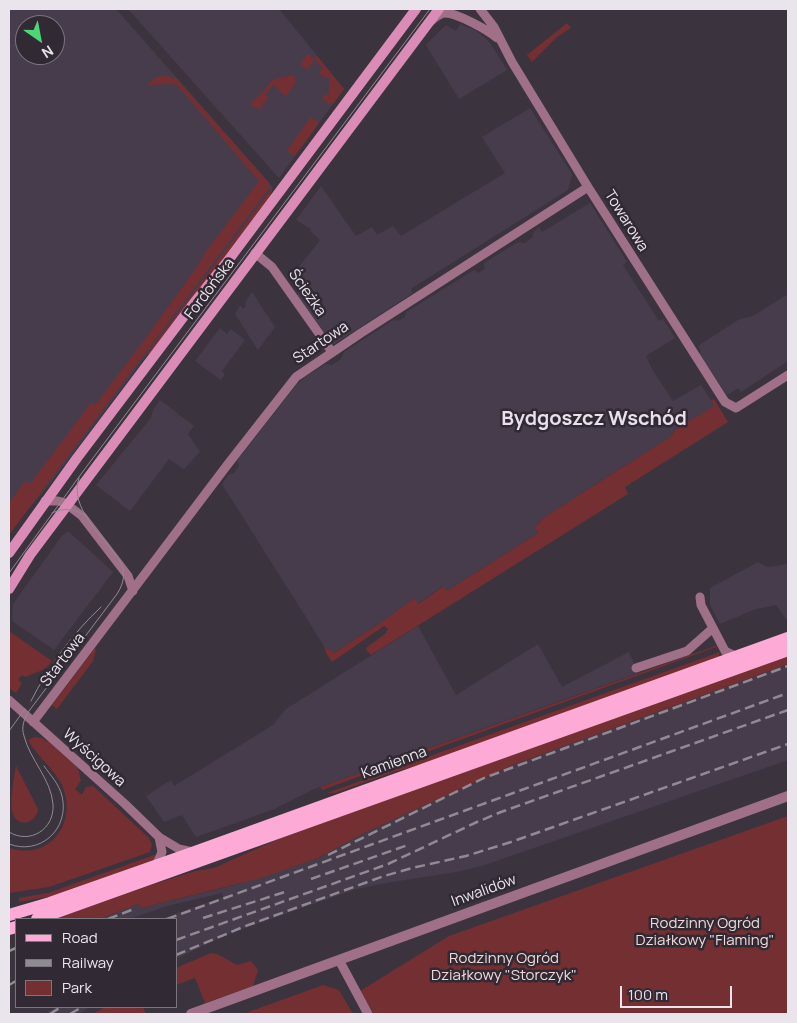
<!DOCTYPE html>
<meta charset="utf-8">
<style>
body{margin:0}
#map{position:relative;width:797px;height:1023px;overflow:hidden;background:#3b343f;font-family:Manrope,sans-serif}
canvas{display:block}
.frame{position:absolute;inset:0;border:10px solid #eae5ec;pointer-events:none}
.legend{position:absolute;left:15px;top:918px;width:162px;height:90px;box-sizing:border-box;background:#312a34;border:1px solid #7b757e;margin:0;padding:6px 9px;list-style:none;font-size:15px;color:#eae5ec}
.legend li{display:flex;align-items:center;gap:10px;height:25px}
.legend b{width:25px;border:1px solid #7b757e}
.north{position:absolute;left:15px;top:15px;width:50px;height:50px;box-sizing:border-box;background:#312a34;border:1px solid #7b757e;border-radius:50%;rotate:147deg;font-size:14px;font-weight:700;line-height:20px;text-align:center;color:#eae5ec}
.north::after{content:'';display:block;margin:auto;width:18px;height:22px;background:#4dd676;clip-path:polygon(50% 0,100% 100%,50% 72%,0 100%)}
.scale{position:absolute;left:620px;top:986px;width:112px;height:22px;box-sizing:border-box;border:2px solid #eae5ec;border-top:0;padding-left:6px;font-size:15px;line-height:18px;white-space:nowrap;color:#eae5ec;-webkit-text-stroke:4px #312a34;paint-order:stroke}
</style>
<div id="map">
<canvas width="797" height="1023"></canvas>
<div class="frame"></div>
<ul class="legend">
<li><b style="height:6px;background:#fdabd6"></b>Road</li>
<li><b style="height:6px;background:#908a93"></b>Railway</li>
<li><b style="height:14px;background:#742f32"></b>Park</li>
</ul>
<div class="north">N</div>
<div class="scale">100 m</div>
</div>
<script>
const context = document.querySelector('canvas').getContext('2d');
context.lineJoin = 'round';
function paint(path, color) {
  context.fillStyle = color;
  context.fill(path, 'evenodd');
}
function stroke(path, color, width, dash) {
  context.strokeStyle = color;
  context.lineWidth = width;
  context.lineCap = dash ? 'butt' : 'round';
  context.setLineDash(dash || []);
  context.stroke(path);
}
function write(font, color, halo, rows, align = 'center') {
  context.font = font + ' Manrope,sans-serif';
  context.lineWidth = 5;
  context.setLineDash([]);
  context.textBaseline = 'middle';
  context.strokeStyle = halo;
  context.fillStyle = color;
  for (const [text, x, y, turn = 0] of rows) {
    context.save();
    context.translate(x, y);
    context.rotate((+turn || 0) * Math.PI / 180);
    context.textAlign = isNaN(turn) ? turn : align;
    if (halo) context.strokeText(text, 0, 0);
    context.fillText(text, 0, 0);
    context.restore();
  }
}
paint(new Path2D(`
 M9 9H116L273 187 50 484 9 532ZM25 25H55V55H25Z
 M128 9H279L344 89 279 178Z
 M460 24 475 30 485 38 490 43 507 70 459 99 426 45 446 25 456 31Z
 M530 108 572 174 568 190 412 288 411 290 413 293 334 344H331L298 298V286L292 276 320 240 310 231 311 229 296 220 321 186 356 236 372 227 377 235 393 226 401 236 505 173 482 137Z
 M590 203 627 262 623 265 659 321 663 319 675 338 646 356 652 369 673 401 701 385 715 406 675 430 670 437 540 520 541 522 534 527 538 533 447 591 443 586 417 604 413 599 386 619 334 653 324 646 222 484 228 475 234 473 239 466 237 461 296 385 305 377 326 364 332 365 341 359 344 352 395 319 398 321 405 317 406 312 474 270 478 273 485 269 484 263 518 242 525 243 532 238 534 232 539 227 542 232Z
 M252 292 275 327 258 350 235 314 240 305 243 309 246 306 245 303Z
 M788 294V361L741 392 738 388 727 395 699 354 701 351 698 346 738 320 753 316Z
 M220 328 227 334 231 329 245 340 222 371 225 374 221 380 195 361Z
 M160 400 194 426 188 434 200 452 184 469 169 459 130 511 96 485 151 418 153 410Z
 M68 531 113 572 54 650 12 621 13 604 61 537Z
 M758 562 767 567 788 564V618L786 619 776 605 756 609 720 624 710 605V588Z
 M418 626 456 695 538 644 562 687 629 652 638 673 314 789 272 810 196 837 182 815 164 822 146 796 171 780 174 786 273 725 286 709Z
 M788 664V760L482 866 456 872 386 883 356 889 225 935 176 959V919H161L223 897 222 893 167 906 129 919H99L139 904 141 908 235 885 318 858 364 833 513 765Z
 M56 1007H90L78 1014H45Z`), '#473c4c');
paint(new Path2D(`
 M567 23 571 28 557 37 532 62 527 55Z
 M308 54 314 59 317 56 344 89 334 103 328 104 322 98 324 95 329 94V78L323 77 319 72 322 68 315 59 307 70 300 64Z
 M164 75 177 79 270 184V187L9 535V503L25 481 30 484 91 403 95 405 142 343 197 267 205 253 259 181 177 85 169 84 147 85 155 78Z
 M292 75 295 77V84L286 96 273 85 265 95 269 97 261 108 258 109 250 104 263 92 272 80Z
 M311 117 319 123 295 156H293L287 150Z
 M273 187 270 197 151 354H147Z
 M714 399 728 422 625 487 628 494 371 655 366 650 367 647 385 634 388 629 384 626 332 662 326 653 324 646 334 653 386 619 414 598 418 604 444 586 447 591 538 533 534 527 541 522 540 520 670 437 675 430 714 406 711 400Z
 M9 631 52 661C43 673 37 671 26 677L22 675 18 680 22 683 16 693 9 688Z
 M718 645 719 646 322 790 320 787Z
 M95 648 96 650 93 661 57 709 52 705Z
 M720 652 718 658 431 762 394 772 335 793H327Z
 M788 655V664L513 765 364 833 318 858 261 878 141 908 139 904 99 919H54L154 884 196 871 214 868 281 838Z
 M34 737 42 738 47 742 48 741 78 768 81 781 75 789 82 795 86 787 93 786 149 838 152 845 150 852 49 887 9 893V848C22 852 38 852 49 843 68 830 71 802 61 783 52 767 37 756 28 740Z
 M16 766 38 809C37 822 19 829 13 814 9 805 14 776 16 766Z
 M788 816V1014H374L360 991 449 936Z
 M157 854 155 859 150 863 59 895 19 902V898L48 893Z
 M211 953 217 954 237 965 251 961 258 970 253 986 205 1003 195 978 176 985V968Z
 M323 985 339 990 353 1014H243Z
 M105 1007H143L146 1014H93Z`), '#742f32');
stroke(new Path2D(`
 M480 9 494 27 512 62 588 187 725 402 736 408 788 375
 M431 21C435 18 440 13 445 13 457 13 488 30 497 38
 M255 253 272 267 332 352
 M45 501H58L65 503 82 516 128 576 133 591
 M700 597 701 605 725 651 737 657
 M636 668 687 651 713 628
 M9 700 125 804 159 837 179 849 192 852
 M33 722 228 464 296 377 361 333 588 187
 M156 866 162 852 159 837
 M339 960 368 1014`), '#a06f88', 9);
stroke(new Path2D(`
 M191 1014 788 796`), '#a06f88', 10);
stroke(new Path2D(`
 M9 553 77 458 194 303 227 262 416 9
 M9 589 30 555 439 9`), '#db8cb6', 10);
stroke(new Path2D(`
 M9 915 50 903 195 852 788 638
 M37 919 788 650
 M9 929 16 927`), '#fdabd6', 12);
stroke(new Path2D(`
 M52 513C64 507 76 509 87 517
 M9 573 84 470 430 9
 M31 701C48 667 73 633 101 607
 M9 731 25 709
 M9 832C30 845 55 829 53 804 51 779 30 760 24 736 21 727 24 719 29 711L117 594C124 583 126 573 120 561 105 538 68 508 79 478
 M9 844C40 856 70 829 62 796 59 784 51 776 44 766`), '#908a93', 1);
stroke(new Path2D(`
 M328 855 484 778 788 666
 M311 879 408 845
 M203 918 288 891
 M108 919 134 909
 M167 919 788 693
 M176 940 388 864 477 822 501 812 788 710
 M9 951 16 948
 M176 955 243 927 384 876 412 868 466 856 511 842 788 744
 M9 985 16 981
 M50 1014 61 1007
 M70 1014 82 1007`), '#908a93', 2.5, [10, 5]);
write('15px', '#eae5ec', '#312a34', [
 ["Towarowa",626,221,58],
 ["Fordońska",210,289,-53],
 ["Ścieżka",307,293,55],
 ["Startowa",321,343,-34],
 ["Startowa",63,660,-53],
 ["Wyścigowa",94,758,42],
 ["Kamienna",394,763,-20],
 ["Inwalidów",484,891,-20]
]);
write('15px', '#f0d9d8', '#312a34', [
 ["Rodzinny Ogród",705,924],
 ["Działkowy \"Flaming\"",705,941],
 ["Rodzinny Ogród",504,959],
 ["Działkowy \"Storczyk\"",504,976]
]);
write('bold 20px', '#e9e0ee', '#312a34', [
 ["Bydgoszcz Wschód",594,419]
]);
</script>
